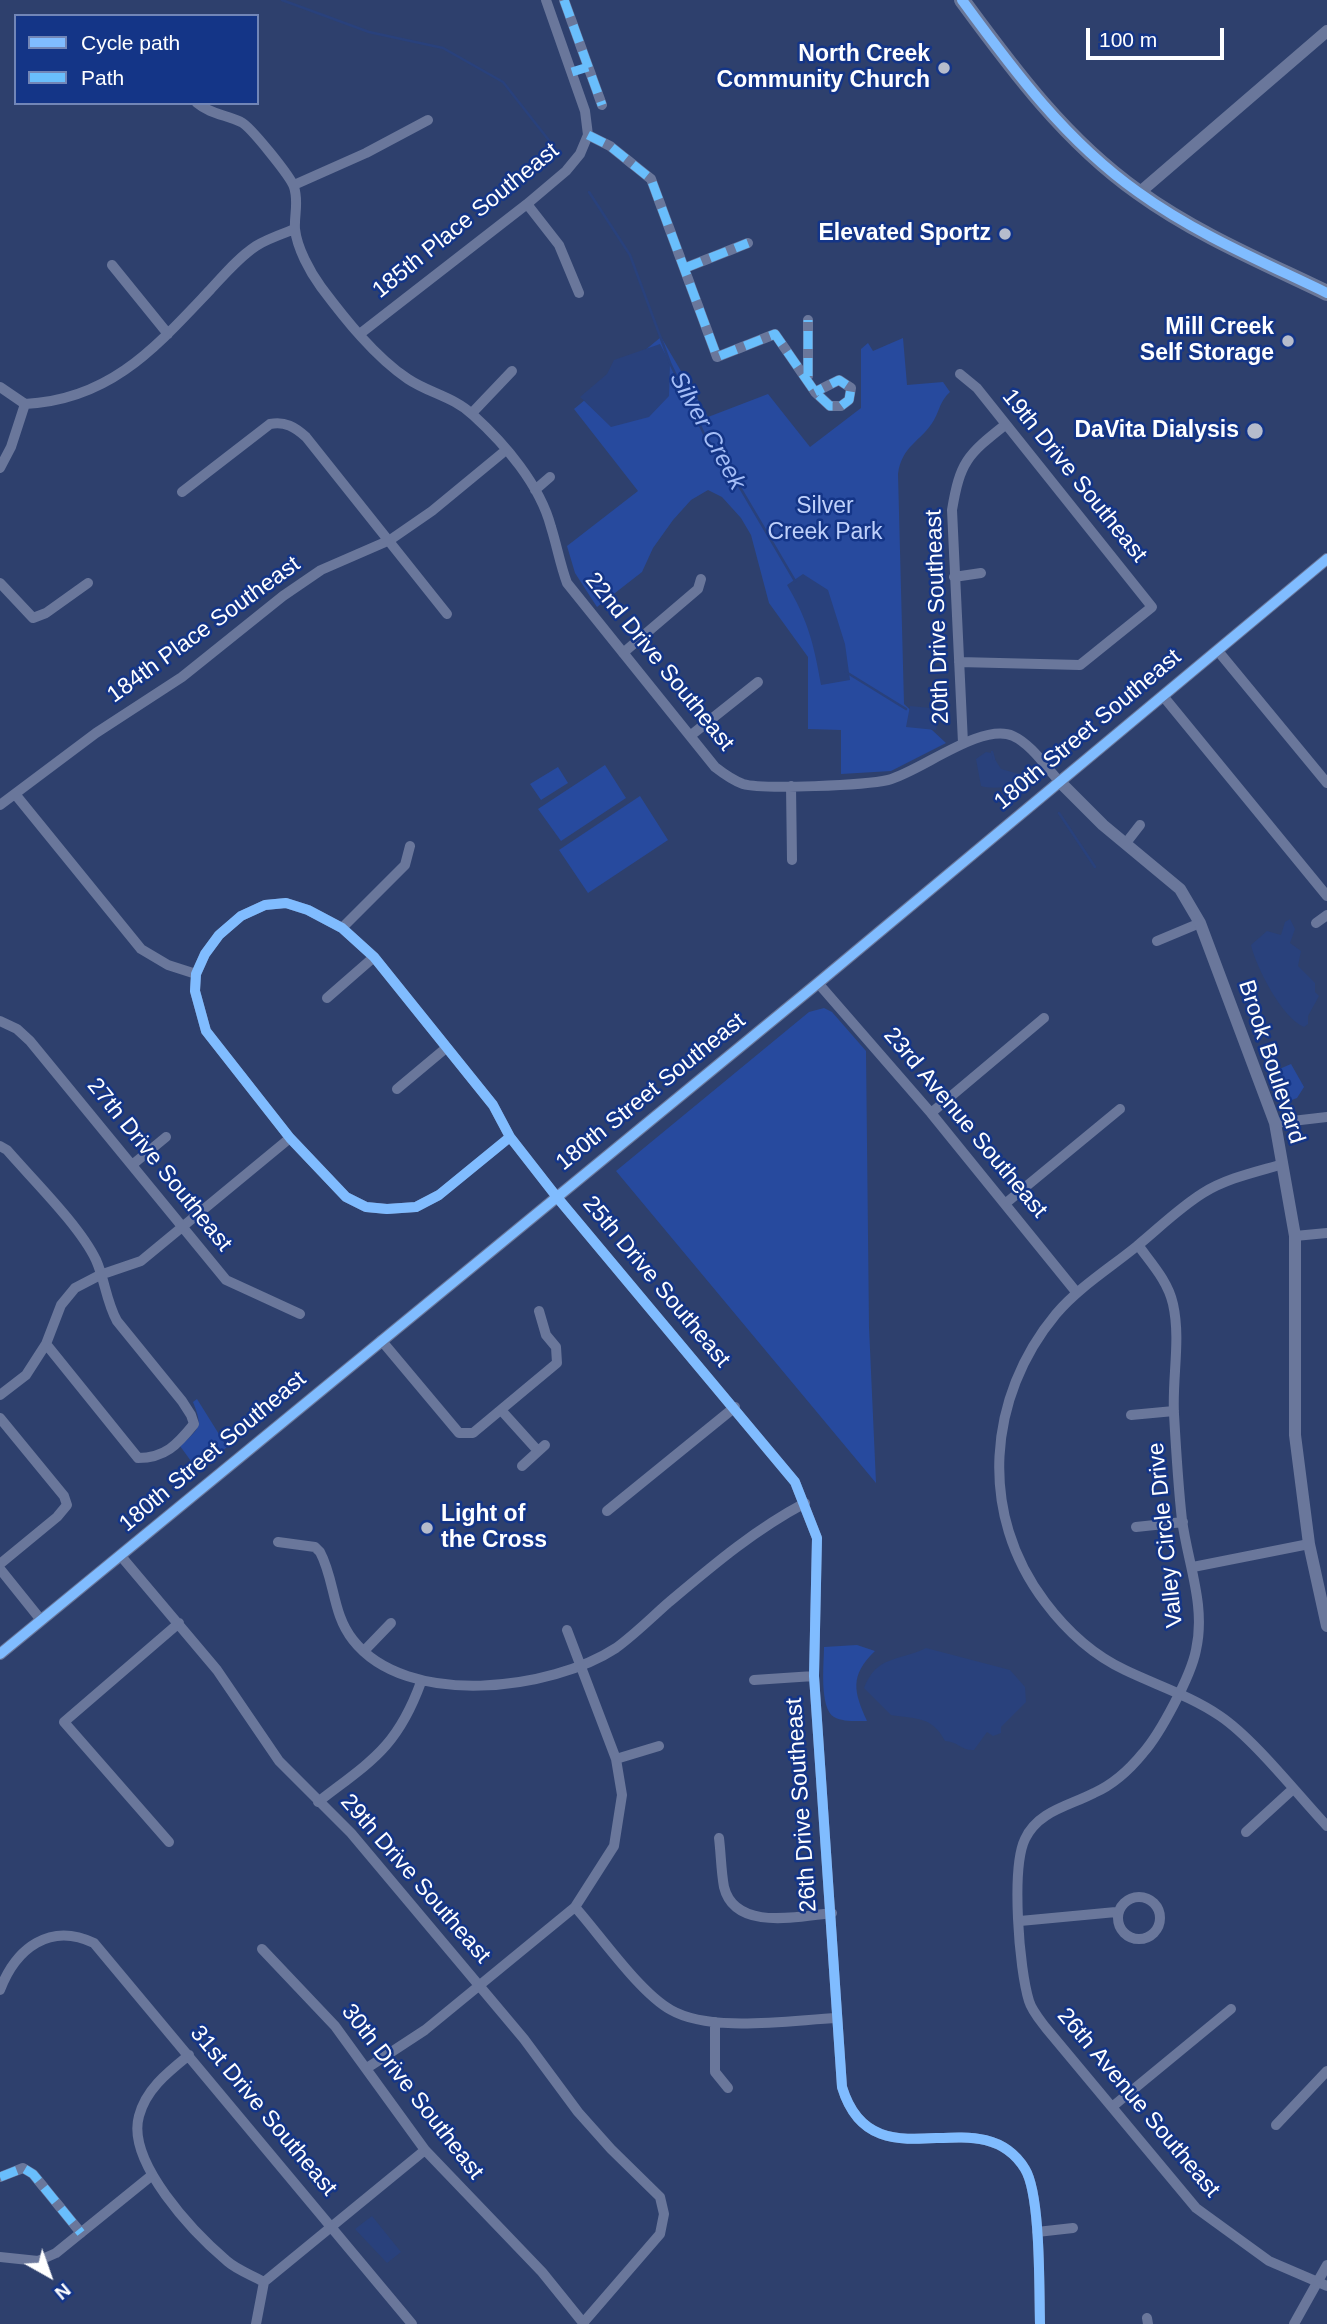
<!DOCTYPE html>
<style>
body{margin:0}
#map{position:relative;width:1327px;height:2324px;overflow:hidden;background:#2e406d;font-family:Helvetica,sans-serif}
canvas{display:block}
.legend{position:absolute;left:14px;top:14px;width:245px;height:91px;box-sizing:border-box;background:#143587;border:2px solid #7286b7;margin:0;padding:9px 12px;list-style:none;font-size:21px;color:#fff}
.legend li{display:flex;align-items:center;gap:14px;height:35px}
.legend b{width:35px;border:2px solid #7286b7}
.north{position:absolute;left:14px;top:2240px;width:70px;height:70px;-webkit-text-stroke:5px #143587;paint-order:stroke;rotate:140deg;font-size:19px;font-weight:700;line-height:28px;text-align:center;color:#fff}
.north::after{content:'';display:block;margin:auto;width:24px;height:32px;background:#fff;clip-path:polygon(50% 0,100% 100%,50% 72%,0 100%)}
.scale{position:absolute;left:1086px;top:28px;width:138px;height:32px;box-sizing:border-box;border:4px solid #fff;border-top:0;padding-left:9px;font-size:21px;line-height:24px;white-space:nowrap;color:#fff;-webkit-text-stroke:5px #143587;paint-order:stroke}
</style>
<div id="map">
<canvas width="1327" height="2324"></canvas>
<ul class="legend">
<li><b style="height:9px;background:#80bcff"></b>Cycle path</li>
<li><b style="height:9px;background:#69befc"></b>Path</li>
</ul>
<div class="north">N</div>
<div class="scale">100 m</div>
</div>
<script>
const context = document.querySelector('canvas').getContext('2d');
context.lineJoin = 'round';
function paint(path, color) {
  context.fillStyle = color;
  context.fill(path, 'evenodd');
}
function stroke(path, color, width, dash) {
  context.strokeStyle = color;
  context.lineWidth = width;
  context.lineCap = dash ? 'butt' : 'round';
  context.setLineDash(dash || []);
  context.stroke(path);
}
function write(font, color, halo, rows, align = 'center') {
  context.font = font + ' Helvetica,sans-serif';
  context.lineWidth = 5;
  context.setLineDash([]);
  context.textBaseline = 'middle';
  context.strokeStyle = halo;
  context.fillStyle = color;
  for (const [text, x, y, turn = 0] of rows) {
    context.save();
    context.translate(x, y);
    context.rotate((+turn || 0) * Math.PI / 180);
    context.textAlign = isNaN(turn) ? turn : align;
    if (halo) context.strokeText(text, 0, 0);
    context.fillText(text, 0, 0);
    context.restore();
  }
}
paint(new Path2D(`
 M661 337 708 417 768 394 810 447 861 408V349L868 343 873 351 903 338 907 385 943 382 950 392C940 401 940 409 934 420 921 442 902 445 898 474L904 704 946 743 891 771 841 774V730L808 729V657L769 603 751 535 741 518 722 497 708 490 691 500 673 520 653 548 642 572 597 607 575 573 567 546 638 491 574 409Z
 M605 765 626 798 561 841 538 809Z
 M558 767 568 783 541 800 530 784Z
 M640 796 668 840 588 893 559 850Z
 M824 1008 832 1012 866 1051 869 1327 876 1483 616 1171 809 1012Z
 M1291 1064 1304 1087 1297 1098 1289 1101 1277 1070Z
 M197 1399 227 1447 199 1472 180 1446C200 1428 203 1427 193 1402Z
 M857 1645 875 1651C849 1676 854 1692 867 1721 856 1721 843 1722 834 1717 819 1708 824 1663 824 1647Z`), '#274a9e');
paint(new Path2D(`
 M660 344 670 363 669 396 649 417 611 427 580 397 607 374 614 360Z
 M803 574 828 590 845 644 850 680 821 685C814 645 808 620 787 585Z
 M910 706 941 709 936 730 906 727Z
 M986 752 991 753 1001 769 1030 777C1020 787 993 790 981 786L976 759Z
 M1290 919 1295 929 1290 943 1301 951 1298 966 1315 983V992L1319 996 1308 1016V1024L1304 1027C1282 1018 1256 967 1251 945L1267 931 1281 935 1285 922Z
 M926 1648 1010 1670 1025 1687 1026 1702 1001 1727V1733L993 1736 987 1732 974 1750C962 1751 957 1741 945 1741 932 1716 916 1719 891 1715L864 1688C877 1655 897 1662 926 1648Z
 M372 2216 401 2252 387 2263 355 2229Z`), '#29417c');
stroke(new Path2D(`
 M282 0 369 32 443 48 503 82 551 143
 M589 192 630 255 670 363 706 438 725 462 795 581
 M846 672 906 709
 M992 752 994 759
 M1059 813 1095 867`), '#29417c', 2.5);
stroke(new Path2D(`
 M564 0 602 105
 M197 103C210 114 227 115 241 122 250 126 291 177 294 187 299 202 294 215 295 229 297 248 310 272 321 287 345 319 375 357 408 379 429 393 454 397 473 415 505 444 540 485 551 527 557 546 560 564 567 583L715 767C724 774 732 780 743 784 763 790 866 785 888 780 920 772 981 722 1013 736 1031 744 1046 767 1059 781
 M588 135 610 146 651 179 717 357 775 334 815 392 830 406H841L849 400 851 388 839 380 815 392
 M294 185 366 153 428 120
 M527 204 559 245 579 293
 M112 265 168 334
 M685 268 748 243
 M361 333 527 204 566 171 580 154 588 135 585 111 546 0
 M808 376V320
 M0 387 25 404
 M25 404C110 400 155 348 210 290 224 275 238 258 256 246 267 239 282 234 295 229
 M472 413 512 371
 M0 468 11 447 25 404
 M535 490 550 477
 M182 492 270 424C285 421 295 427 306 437L447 614
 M954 577 981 573
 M0 583 33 618 46 613 88 583
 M1218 651 1327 783
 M623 653 698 589 701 579
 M959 662 1080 665 1152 607 977 388 960 374
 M1163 696 1327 896
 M690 736 758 682
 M963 743 952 510C960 462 967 455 1005 425
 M791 786 792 860
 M15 794 141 949 168 965 196 974
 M0 805 96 733 182 677 283 596 321 570 390 540 432 511 506 450
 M1126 843 1140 825
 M1316 923 1327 915
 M342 928 405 865 410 846
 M1157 941 1200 923
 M818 983 931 1113 1077 1293
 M327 998 374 957
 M0 1021 17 1029 30 1041 226 1280 300 1314
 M397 1089 446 1048
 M931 1113 1044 1018
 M1275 1123 1327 1117
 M510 1137 439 1195 416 1207 387 1209 366 1207 346 1197 290 1138 206 1031 195 991 196 974 205 954 219 935 241 916 265 905 286 903 308 910 342 928 374 957 493 1105 510 1137 556 1196 795 1482 817 1538 814 1676 842 2087C873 2189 980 2095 1025 2169 1041 2195 1039 2291 1040 2324
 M0 1146 7 1150C33 1180 80 1226 96 1260 105 1280 106 1301 117 1321L182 1401 191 1415 194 1424C177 1445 165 1458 138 1458L46 1344
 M1283 1164C1256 1172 1227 1178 1203 1193 1179 1208 1159 1228 1137 1246 1110 1268 1079 1287 1056 1314 987 1397 978 1514 1045 1602 1066 1630 1093 1655 1125 1670 1156 1685 1191 1696 1220 1716 1254 1739 1297 1794 1327 1826
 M132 1165 166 1137
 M1006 1203 1120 1109
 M1295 1236 1327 1233
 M1138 1245C1151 1263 1168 1281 1173 1304 1181 1340 1172 1377 1174 1414 1176 1449 1178 1485 1182 1520 1188 1564 1206 1606 1196 1650 1191 1676 1160 1734 1143 1753 1130 1769 1112 1785 1094 1793 1069 1806 1038 1811 1025 1839 1011 1868 1019 1969 1029 2001 1032 2011 1040 2020 1046 2028L1196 2208 1269 2261 1327 2286
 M381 1340 459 1433H473L557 1363 556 1347 546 1335 539 1311
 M0 1395 26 1375 46 1344 61 1305 75 1288 100 1275 141 1261 290 1138
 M501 1410 538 1451
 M1131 1415 1174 1411
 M0 1418 64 1496 67 1505 57 1517 0 1564
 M522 1466 545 1445
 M607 1511 735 1407
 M1136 1527 1183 1522
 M278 1542 315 1547 320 1552C335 1580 332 1614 353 1640 407 1709 552 1690 616 1648 634 1635 651 1618 668 1603 712 1566 754 1530 805 1503
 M120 1555 217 1670 279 1761 351 1833 524 2039 578 2112 611 2149 660 2197 664 2214 660 2234 583 2323
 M1193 1567 1309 1544
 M0 1569 41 1620
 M364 1651 391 1623
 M754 1680 814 1676
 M616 1759 659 1746
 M318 1802C371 1761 397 1748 421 1682
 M1246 1832 1293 1789
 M719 1838C721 1854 721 1871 724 1887 735 1932 800 1916 832 1913
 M169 1842 64 1722 179 1623
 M1118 1918a21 21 0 1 1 42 0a21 21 0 1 1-42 0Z
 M575 1907C600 1935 639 1992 671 2010 711 2033 791 2020 837 2018
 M1020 1921 1116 1912
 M262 1949 335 2026 425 2150 542 2272 584 2324
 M0 1990C16 1948 50 1922 94 1943L412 2324
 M715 2022V2072L728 2088
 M189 2055C168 2072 146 2089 139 2116 126 2162 194 2233 227 2261 237 2270 252 2275 264 2282
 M367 2068 425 2030 575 1907 614 1846 622 1795 616 1759 567 1630
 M1112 2107 1231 2009
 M1276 2125 1327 2071
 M0 2177 23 2168 33 2174 81 2233
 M1037 2232 1073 2228
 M0 2257 38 2261 56 2253 151 2176
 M264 2282 425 2150
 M1147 2318 1148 2324
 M256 2324 264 2282
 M1294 2324 1327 2265`), '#6a779b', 10);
stroke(new Path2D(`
 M1139 193 1327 31
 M1059 781 1103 825 1180 889 1200 923 1275 1123 1295 1236V1435L1309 1544 1327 1626
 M0 1654 818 983 1327 559`), '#6a779b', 12);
stroke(new Path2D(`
 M962 0C1014 71 1066 141 1138 192 1196 234 1263 262 1327 293`), '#6a7798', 16);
stroke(new Path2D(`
 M564 0 602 105
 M572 72 588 67
 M588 135 610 146 651 179 717 357 775 334 815 392 830 406H841L849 400 851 388 839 380 815 392
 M685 268 748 243
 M808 376V320
 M0 2177 23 2168 33 2174 81 2233`), '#69befc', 9, [18, 9]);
stroke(new Path2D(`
 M962 0C1014 71 1066 141 1138 192 1196 234 1263 262 1327 293
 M510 1137 439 1195 416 1207 387 1209 366 1207 346 1197 290 1138 206 1031 195 991 196 974 205 954 219 935 241 916 265 905 286 903 308 910 342 928 374 957 493 1105 510 1137 556 1196 795 1482 817 1538 814 1676 842 2087C873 2189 980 2095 1025 2169 1041 2195 1039 2291 1040 2324
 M0 1654 818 983 1327 559`), '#80bcff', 10);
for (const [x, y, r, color] of [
 [944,68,7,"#b6bccc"],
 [1005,234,7,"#b6bccc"],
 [1288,341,7,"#b6bccc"],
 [1255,431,9,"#b6bccc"],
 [427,1528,7,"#b6bccc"]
]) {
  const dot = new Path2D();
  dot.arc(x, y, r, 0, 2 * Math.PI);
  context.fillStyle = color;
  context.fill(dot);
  stroke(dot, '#143587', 2.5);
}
write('bold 23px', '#fff', '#143587', [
 ["North Creek",930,55],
 ["Community Church",930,81],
 ["Elevated Sportz",991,234],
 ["Mill Creek",1274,328],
 ["Self Storage",1274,354],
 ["DaVita Dialysis",1239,431],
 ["Light of",441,1515,"left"],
 ["the Cross",441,1541,"left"]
], 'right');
write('23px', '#fff', '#143587', [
 ["185th Place Southeast",466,221,-39],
 ["19th Drive Southeast",1074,476,51],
 ["20th Drive Southeast",938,617,-92],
 ["184th Place Southeast",204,630,-36],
 ["22nd Drive Southeast",659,662,51],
 ["180th Street Southeast",1088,730,-40],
 ["Brook Boulevard",1271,1062,72],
 ["180th Street Southeast",651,1092,-39],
 ["23rd Avenue Southeast",965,1123,50],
 ["27th Drive Southeast",159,1165,51],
 ["25th Drive Southeast",656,1282,50],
 ["180th Street Southeast",213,1452,-40],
 ["Valley Circle Drive",1166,1535,-96],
 ["26th Drive Southeast",802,1805,-94],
 ["29th Drive Southeast",415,1879,49],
 ["30th Drive Southeast",412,2092,52],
 ["26th Avenue Southeast",1138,2103,50],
 ["31st Drive Southeast",263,2111,50]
]);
write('23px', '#bfd1fb', '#143587', [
 ["Silver",825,507],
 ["Creek Park",825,533]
]);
write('italic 24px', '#a5bef7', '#143587', [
 ["Silver Creek",707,431,61]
]);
</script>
